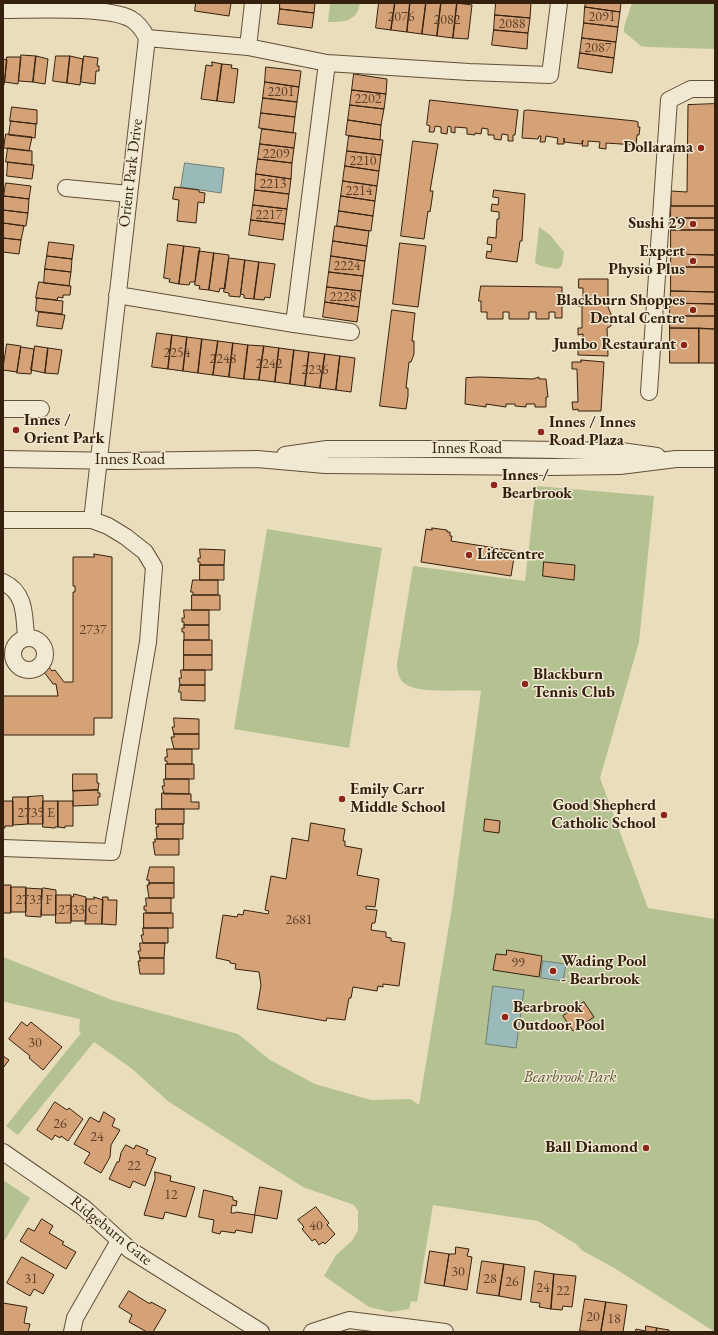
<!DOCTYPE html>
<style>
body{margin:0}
#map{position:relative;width:718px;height:1335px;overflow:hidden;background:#eaddbb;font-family:"EB Garamond",serif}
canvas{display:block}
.frame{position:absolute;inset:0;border:4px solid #34200d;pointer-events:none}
</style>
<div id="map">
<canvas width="718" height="1335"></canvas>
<div class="frame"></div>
</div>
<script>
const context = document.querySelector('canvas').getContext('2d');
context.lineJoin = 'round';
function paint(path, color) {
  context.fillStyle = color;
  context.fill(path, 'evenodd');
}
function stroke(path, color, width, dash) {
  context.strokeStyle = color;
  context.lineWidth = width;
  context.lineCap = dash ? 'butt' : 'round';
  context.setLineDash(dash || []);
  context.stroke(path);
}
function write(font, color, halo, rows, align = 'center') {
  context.font = font + ' "EB Garamond",serif';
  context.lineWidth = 3;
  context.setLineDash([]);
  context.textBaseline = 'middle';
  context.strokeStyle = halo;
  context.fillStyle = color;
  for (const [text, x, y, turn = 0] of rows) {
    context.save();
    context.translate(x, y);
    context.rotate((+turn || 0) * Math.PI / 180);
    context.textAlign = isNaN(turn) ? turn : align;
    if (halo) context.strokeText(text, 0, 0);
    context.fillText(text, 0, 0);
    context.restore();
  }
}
paint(new Path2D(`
 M330 3H360C357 22 344 22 328 22Z
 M632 3H715V49L648 47 641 46 624 32V27Z
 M539 227 550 235 564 252 562 265 558 269 541 266 535 263Z
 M536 486 654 496 639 642 600 778 648 908 715 919V1332L614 1268 583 1251 576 1244 538 1221 433 1205 417 1302 411 1301 409 1309 390 1312 369 1307 324 1276 336 1255 352 1241 358 1230V1211L354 1205 303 1187 169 1102 131 1068 94 1042 18 1135 6 1126 81 1033 79 1031 80 1019 13 1004 3 1001V957L112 1000 238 1034 270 1060 315 1084 371 1100 410 1099 419 1105 452 907 481 691C462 689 423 694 407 685 399 681 397 672 397 664L413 566 525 581Z
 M267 529 382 548 349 748 234 729Z
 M3 1180 30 1198 3 1243Z`), '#b4c292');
const water = new Path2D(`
 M185 163 224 168 221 193 181 187Z
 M543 961 566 964 563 981 541 978Z
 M493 986 524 990 516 1048 486 1044Z`);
paint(water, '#9abab9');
stroke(water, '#717c74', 1);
const building = new Path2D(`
 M196 3H231L229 16 195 11Z
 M280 3H315L314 13 280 9Z
 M379 3H395L391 30 376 28Z
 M395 3H410L407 32 391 30Z
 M410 3H426L422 34 407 32Z
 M426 3H441L437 36 422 34Z
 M441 3H457L453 38 437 36Z
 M457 3 472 5 468 39 453 38Z
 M496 3H531L530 18 495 15Z
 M586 3H621L620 12 585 7Z
 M585 7 620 12 618 27 584 23Z
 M280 9 314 13 312 28 278 24Z
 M495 15 530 18 528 33 494 30Z
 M584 23 618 27 616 42 582 38Z
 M494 30 528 33 527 49 492 45Z
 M582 38 616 42 614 58 580 53Z
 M580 53 614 58 612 73 578 68Z
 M21 55 36 56 33 82 19 81Z
 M36 56 48 59 45 84 33 82Z
 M56 56H70L67 83 53 81Z
 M70 56 83 59 80 85 67 83Z
 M84 56 98 58 97 66H99V71H96L95 84 81 82Z
 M7 57H21L18 84 5 82Z
 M3 59 7 60 4 85H3Z
 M212 62 222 64 217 101 201 99 206 65 212 66Z
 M222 64 232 65 231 68 238 69 234 103 217 101Z
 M266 67 301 71 299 87 265 82Z
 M354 74 387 79 386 94 352 90Z
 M265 82 299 87 297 102 263 98Z
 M352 90 386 94 384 109 350 105Z
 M263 98 297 102 295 117 261 113Z
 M430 100 518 110 515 135H513V141H508V135L502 134 501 140 494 139V135H488V129L482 128 481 134 475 133V135L467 134V128L455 127V133L451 132V127L448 126 447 134 441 133V127L435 126 434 132H429L430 126 427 125Z
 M715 104V206H671V191L687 192 688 105Z
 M350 105 384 109 381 125 348 120Z
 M12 107 37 110V124L10 121Z
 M528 110 635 121 638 122V127H640L639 135H637L636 145 606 143V149L599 148 600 142 588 141V146H582L583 140 581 144 564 142V138V144H557L558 138 546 136 545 142H540L541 136H539L538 139 522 138 524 111Z
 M261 113 295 117 293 133 259 128Z
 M348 120 381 125 380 140 346 135Z
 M11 121 36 124 35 138 9 135Z
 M262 129 296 133 294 148 260 144Z
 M6 134 32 137 29 151 4 148Z
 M349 136 383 140 381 155 347 151Z
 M413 141 438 144 430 191H433L432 199 430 212 428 211 424 239 401 236Z
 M260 144 294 148 292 163 258 159Z
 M8 148 32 151V165L6 162Z
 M347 151 381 155 379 171 345 166Z
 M258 159 292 163 291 179 256 174Z
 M8 162 34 165 32 179 7 176Z
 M345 166 379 171 377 186 343 181Z
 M256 174 291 179 289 194 255 190Z
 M343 181 377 186 375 201 341 196Z
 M6 183 31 186 29 199 4 196Z
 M175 187 199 190V192L205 193 204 203 198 202 196 223 177 221 179 200 173 199Z
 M255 190 289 194 287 209 253 205Z
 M494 190 525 194 522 241H520L517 262 486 258 487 251 491 252 492 245 487 244 488 237 496 238 497 219H499V212L491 211 492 204 498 205 499 198 493 197Z
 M4 196 29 199 28 213 3 210Z
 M341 196 375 201 373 216 339 211Z
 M253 205 287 209 285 224 251 220Z
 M671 206H715V218H671Z
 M3 210 28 213 26 226 3 223Z
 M339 211 373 216 371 231 337 226Z
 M671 218H715V230H671Z
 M251 220 285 224 283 240 249 235Z
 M3 223 24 226 21 240 3 238Z
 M335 226 369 231 367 246 333 241Z
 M671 230H715V255L671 254Z
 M3 238 21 240 19 254 3 252Z
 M333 241 367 246 365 261 331 256Z
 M49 242 74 245 72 259 47 256Z
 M400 243 426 246 418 307 393 304Z
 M168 244 184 246 179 284 169 282 170 279 164 278Z
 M184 246 200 248 195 282H190L189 285 179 284Z
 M199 251 214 253 209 290 199 289 200 286 195 285Z
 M214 253 229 255 225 289 220 288 219 292 209 290Z
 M671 254 715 255V267H671Z
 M47 256 72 259 71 272 45 269Z
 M331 256 365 261 363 276 329 272Z
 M229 258 245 260 240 297 229 296V293L224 292Z
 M245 260 259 262 254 299 244 298V295L241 294Z
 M259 262 275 264 270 298 265 297 264 300 254 299Z
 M671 267H715V292L671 291Z
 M45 269 71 272 69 286 44 283Z
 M329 272 363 276 361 291 327 287Z
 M579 279H608V307L611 314V326L607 328 608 356 578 355V347H583V334L578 335V328H582V306H578L579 299H583V288H579Z
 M39 282 71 286 70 295H63V298L58 297 57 300 36 298Z
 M481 286 562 287V318H555V312H549V319H536V312H529V319H509V312H503V319H487V312H481V301H479Z
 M327 287 361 291 359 307 325 302Z
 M671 291 715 292V304L670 303Z
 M37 298 63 301 62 314 36 311Z
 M325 302 359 307 357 322 323 317Z
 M670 303 715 304V316H670Z
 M392 310 415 313 412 341H414V354L411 362H409L406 388H408V396L406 409 380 406Z
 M39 312 65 315 62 329 37 326Z
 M670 316H715V329L670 328Z
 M670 328H699V363H670Z
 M699 328 715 329V363H699Z
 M157 333 172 335 168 369 152 367Z
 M172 335 187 337 183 371 168 369Z
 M187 337 202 339 198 373 183 371Z
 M202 339 218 341 213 375 198 373Z
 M218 341 233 343 229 377 213 375Z
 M233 343 248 345 244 379 229 377Z
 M7 344 21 346 17 372 3 370Z
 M248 345 264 346 259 380 244 379Z
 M35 346 48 348 45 373 31 370Z
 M264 346 279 348 275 382 259 380Z
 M21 347 34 349 31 374 17 373Z
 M48 348 62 350 58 374 45 373Z
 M279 348 294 350 290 384 275 382Z
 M294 350 309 352 305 386 290 384Z
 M309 352 325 354 320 388 305 386Z
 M325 354 340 356 336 390 320 388Z
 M340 356 355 358 351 392 336 390Z
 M581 360 604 362 601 411H578V409L573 410 572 402H578L577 369H572V362H581Z
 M480 377 533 379 539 377V379H546L548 397H546V407H535V404H526V407L515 406V404H506V407L486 404V407L465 404 466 378Z
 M432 528 447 530V532H450V536H452L451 541 515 551 511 576 421 562 426 529 432 530Z
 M200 549 225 550 224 565H200V562H198V558H200Z
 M94 554 112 557V718H94V735H3V696H58L56 684H53L44 672 49 667 52 671 55 670 64 682H73V592H75V586H73V557H94Z
 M544 562 575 565 574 580 543 576Z
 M200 565H224V580H200Z
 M193 580H218V595H193V592H191Z
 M192 595H220V610H192Z
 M184 610H209V625H184V622H182V618H184Z
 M184 625H209V640H184V632H182V628H184Z
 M184 640H212V655H184Z
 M184 655H212V670H184Z
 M181 670H205V685H180L179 678H181Z
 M180 685H205V701L181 700V692H179Z
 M174 718 199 719V734H174L172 727H174Z
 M174 734H199V749H174L171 737H174Z
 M167 749H192V764H167V761H165V757H167Z
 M166 764H194V779H166Z
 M73 774H97V783H99L98 790 73 791Z
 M164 779H189V794H164L162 786H164Z
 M98 790V793H100V797H98V805L73 806V791Z
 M162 793 191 794V802H199V809H162Z
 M43 796V824H28V797Z
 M13 797H28V824L13 825Z
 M3 801H13V826H5V828H3Z
 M43 801H58V827H55V828L43 827Z
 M58 801H73V826H65V828L58 827Z
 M156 809H184V824H156Z
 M485 819 500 821 499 833 484 831Z
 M311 823 345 829 343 841H345V846L362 849 357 875 379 879 375 907 366 906V909L377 910 375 923H372L371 930 386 932V937L391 938V941L405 943 399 986 383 984V987L378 986 377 991 353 987 351 998H349L345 1020 327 1018 326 1021 257 1009 261 985 259 972 235 969 236 964 230 963V961L216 958 223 915 237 917 238 914 243 915 244 910 268 914 269 911 265 910 271 876 286 879 292 838 308 841Z
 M158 824H183V839H157L156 827H158Z
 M155 839H179V855H155L153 842H155Z
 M150 867H174V883H149V880H147Z
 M149 883H174V898H149L147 885H149Z
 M3 885H11V913H3Z
 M11 887H26V912H11Z
 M26 888 42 889 41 917 26 916Z
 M44 888 56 890V915H41L42 889Z
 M74 894 86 897V921H71V897H73Z
 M56 895H71V923H56Z
 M94 897 103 900 102 924H85L86 899H94Z
 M103 897H108V900H117L116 925 102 924Z
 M146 898H171V913H146V910H144V906H146Z
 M144 913H173V928H144Z
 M143 928H168V943H143L141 935H143Z
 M140 943H165L164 958H140L138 951H140Z
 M507 950 542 956 539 977 493 970 496 954 506 955Z
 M140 958H164V974H140L138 961H140Z
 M584 1002 594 1017 573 1031 563 1016Z
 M22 1022 27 1026 31 1022 62 1047 43 1070 29 1058 30 1056 9 1039Z
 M3 1056 9 1060 3 1068Z
 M55 1102 67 1110 69 1108 83 1119 68 1141 61 1136 60 1138 55 1135 52 1140 37 1130Z
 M104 1112 115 1119 112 1126 120 1130 111 1145 110 1157 101 1173 84 1163 90 1153 74 1144 90 1117 99 1122Z
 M126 1145 134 1149 136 1145 148 1150 146 1154 156 1158 145 1186 133 1181 130 1188 109 1179 117 1162H119L121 1153Z
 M155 1172 171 1176 170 1181 195 1187 186 1217 165 1212 163 1219 144 1215 155 1179Z
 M260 1187 282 1191 277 1219 255 1215Z
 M204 1190 233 1197V1200L237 1201 236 1206 232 1205 231 1213H235L236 1212 255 1215 252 1233 236 1230 235 1233 221 1231 220 1234 212 1232 214 1220 199 1217Z
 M316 1207 329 1223 327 1225 335 1234 325 1244 323 1242 319 1245 315 1239 312 1241 302 1229 304 1227 298 1220Z
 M42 1219 53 1226 49 1233 64 1242 62 1244 76 1252 66 1269 20 1241 28 1228 34 1231Z
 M456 1247 469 1249 467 1256 472 1257 467 1290 444 1286 449 1254H455Z
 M430 1251 449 1254 444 1286 425 1283Z
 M22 1257 54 1275 43 1294 34 1289 30 1296 7 1283Z
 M482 1261 504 1264 499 1296 477 1293Z
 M504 1264 525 1267 521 1300 499 1296Z
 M535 1271 554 1274 551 1309 539 1307 540 1303 531 1302Z
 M554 1274 576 1276 572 1307 563 1306 562 1310 551 1309Z
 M129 1291 150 1304 151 1302 166 1310 153 1332H147L129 1322 132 1315 119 1307Z
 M585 1299 606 1302 601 1332 580 1331Z
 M606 1302 627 1305 623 1332H601Z
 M3 1303 27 1307 24 1323 30 1324 28 1332H3Z
 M646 1326 657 1328 656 1332H635L636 1329 645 1331Z
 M657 1328 669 1330V1332H656Z`);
paint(building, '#d5a177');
stroke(building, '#34200d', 1);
const minor = new Path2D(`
 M3 10C33 10 107 6 131 19 138 23 143 30 147 38L92 520
 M147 38 248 47 327 63 469 72 550 75 559 3
 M248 47 253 3
 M66 188 129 194
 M117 295 294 324 351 332
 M294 324 327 63
 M649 392 669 100 691 89H715
 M3 409H41
 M285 455 327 449H495L621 451 657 456
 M3 459 121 461 257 459 325 465 551 467 620 466 676 459H715
 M3 520H92L108 526 126 537 145 552 154 567 148 642 112 852 3 848
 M3 582C26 593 24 615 26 637
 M13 654a16 16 0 1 1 32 0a16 16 0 1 1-32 0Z
 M3 1152 84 1208 130 1250 261 1332
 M72 1332 75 1318 119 1241
 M312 1332 349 1320 445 1332`);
stroke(minor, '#624f38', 18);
stroke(minor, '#f1e9d3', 16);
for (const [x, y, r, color] of [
 [701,148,4,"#8f2418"],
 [693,224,4,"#8f2418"],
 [693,261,4,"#8f2418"],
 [693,310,4,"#8f2418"],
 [684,345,4,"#8f2418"],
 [16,430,4,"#8f2418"],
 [541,432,4,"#8f2418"],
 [494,485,4,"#8f2418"],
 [469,555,4,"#8f2418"],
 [525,684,4,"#8f2418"],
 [342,799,4,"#8f2418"],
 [664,815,4,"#8f2418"],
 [553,971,4,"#8f2418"],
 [505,1017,4,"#8f2418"],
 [646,1148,4,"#8f2418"]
]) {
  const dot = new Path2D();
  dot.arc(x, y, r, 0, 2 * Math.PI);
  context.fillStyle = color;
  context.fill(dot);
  stroke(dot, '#f1e9d3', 1.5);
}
write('14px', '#5c4028', null, [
 ["2076",401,17],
 ["2091",602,17],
 ["2082",447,20],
 ["2088",512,24],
 ["2087",598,48],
 ["2201",281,92],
 ["2202",368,99],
 ["2209",276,154],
 ["2210",363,161],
 ["2213",273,184],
 ["2214",359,191],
 ["2217",269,215],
 ["2224",347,266],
 ["2228",343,297],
 ["2254",177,353],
 ["2248",223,359],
 ["2242",269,364],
 ["2236",315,370],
 ["2737",93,630],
 ["2735 E",36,813],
 ["2733 F",34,900],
 ["2733 C",78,910],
 ["2681",299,920],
 ["99",518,963],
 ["30",35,1043],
 ["26",60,1124],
 ["24",97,1137],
 ["22",134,1166],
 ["12",171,1195],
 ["40",316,1226],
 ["30",458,1272],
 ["31",31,1279],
 ["28",490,1279],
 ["26",512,1282],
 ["24",543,1288],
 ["22",563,1291],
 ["20",593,1317],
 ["18",614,1319]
]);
write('bold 16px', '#34200d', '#f1e9d3', [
 ["Dollarama",693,148,"right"],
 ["Sushi 29",685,224,"right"],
 ["Expert",685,252,"right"],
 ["Physio Plus",685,270,"right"],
 ["Blackburn Shoppes",685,301,"right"],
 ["Dental Centre",685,319,"right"],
 ["Jumbo Restaurant",676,345,"right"],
 ["Innes /",24,421],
 ["Orient Park",24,439],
 ["Innes / Innes",549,423],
 ["Road Plaza",549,441],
 ["Innes /",502,476],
 ["Bearbrook",502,494],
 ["Lifecentre",477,555],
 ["Blackburn",533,675],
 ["Tennis Club",533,693],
 ["Emily Carr",350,790],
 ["Middle School",350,808],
 ["Good Shepherd",656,806,"right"],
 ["Catholic School",656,824,"right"],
 ["Wading Pool",561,962],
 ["- Bearbrook",561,980],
 ["Bearbrook",513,1008],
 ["Outdoor Pool",513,1026],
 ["Ball Diamond",638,1148,"right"]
], 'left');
write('16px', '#34200d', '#f1e9d3', [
 ["Orient Park Drive",131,173,-83],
 ["Innes Road",467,449],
 ["Innes Road",130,460],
 ["Ridgeburn Gate",111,1231,39]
]);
write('italic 16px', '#5a5135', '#f1e9d3', [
 ["Bearbrook Park",570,1078]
]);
</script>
